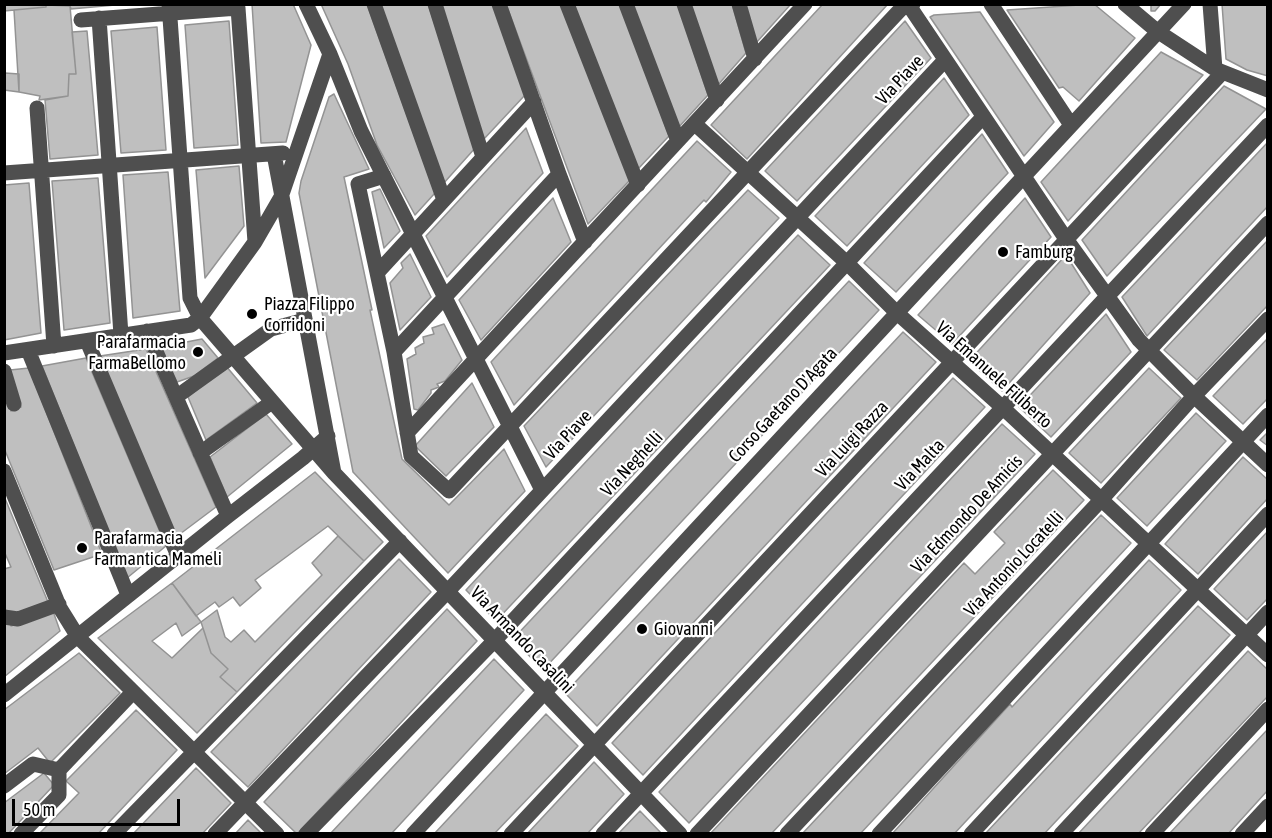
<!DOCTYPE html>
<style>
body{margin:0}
#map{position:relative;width:1272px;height:838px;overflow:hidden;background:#fff;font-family:"Asap Condensed",sans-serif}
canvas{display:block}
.frame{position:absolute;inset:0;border:6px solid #000;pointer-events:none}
.scale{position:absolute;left:12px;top:799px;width:168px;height:27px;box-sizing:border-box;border:3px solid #000;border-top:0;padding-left:8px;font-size:18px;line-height:21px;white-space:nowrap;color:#000;-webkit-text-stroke:4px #fff;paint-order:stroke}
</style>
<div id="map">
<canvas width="1272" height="838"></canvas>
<div class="frame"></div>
<div class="scale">50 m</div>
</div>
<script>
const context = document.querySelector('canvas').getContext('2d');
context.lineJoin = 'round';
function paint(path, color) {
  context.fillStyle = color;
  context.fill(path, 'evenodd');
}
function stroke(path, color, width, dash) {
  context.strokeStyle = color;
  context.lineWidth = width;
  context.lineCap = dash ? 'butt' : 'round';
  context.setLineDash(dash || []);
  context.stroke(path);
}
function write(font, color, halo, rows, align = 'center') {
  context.font = font + ' "Asap Condensed",sans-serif';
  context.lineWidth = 4.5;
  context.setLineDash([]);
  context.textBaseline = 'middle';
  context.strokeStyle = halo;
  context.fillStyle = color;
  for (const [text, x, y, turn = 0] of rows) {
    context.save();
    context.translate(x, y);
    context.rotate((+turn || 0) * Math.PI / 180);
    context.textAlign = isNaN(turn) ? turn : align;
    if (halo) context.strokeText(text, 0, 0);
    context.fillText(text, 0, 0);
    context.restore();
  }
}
const building = new Path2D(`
 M4 4H46V7L4 11Z
 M126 4 71 9 70 6 46 4Z
 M252 4H293L311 45 286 142 261 143Z
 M321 4H367L435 193 415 215 377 145 348 64Z
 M380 4H428L476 147 443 184Z
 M440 4H493L526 94 483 140Z
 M506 4H561L630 180 588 224Z
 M573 4H621L669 136 638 169Z
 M631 4H678L708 95 678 128Z
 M689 4H732L746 53 717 86Z
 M744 4H791L756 43Z
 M823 4H888L747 159 711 125Z
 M1094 4 1135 38 1079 101 1063 87 1059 88 1007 10Z
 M1151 4H1161L1155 11H1151Z
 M1222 4H1268V76L1247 70 1226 59Z
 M46 5 70 6 76 74H69L68 96 39 100 40 96 19 92 14 10 46 7Z
 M980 12 1054 122 1024 156 930 17 934 15Z
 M229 21 238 145 194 148 185 25Z
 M905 21 931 58 797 201 765 171Z
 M157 27 166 150 121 153 111 31Z
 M87 31 98 155 50 159 45 100 68 96 69 74H76L72 32Z
 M1161 52 1203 75 1068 221 1041 182Z
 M5 73 19 74V92L4 90Z
 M944 78 969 115 847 246 815 216Z
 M1224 86 1266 109 1107 276 1082 240Z
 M334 94 369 169 344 177 372 310H370L402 459 449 505 504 449 525 491 448 573 353 472 299 193 301 181 329 97Z
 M526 128 543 173 447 277 426 236Z
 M982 134 1008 173 896 292 864 263Z
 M697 141 731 172 706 202 704 200 514 405 491 362Z
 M1268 142V206L1147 336 1122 297Z
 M239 166 244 226 205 278 196 170Z
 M168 172 180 311 133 318 123 175Z
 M98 178 110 323 64 330 52 181Z
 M29 183 41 333 4 340V185Z
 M380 189 400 231 384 248 372 192Z
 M748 190 779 218 546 467 524 426Z
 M553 198 571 242 481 340 459 300Z
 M1025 198 1051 237 952 344 918 315Z
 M798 235 830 265 496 621 466 590Z
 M1268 240V305L1197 380 1164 350Z
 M410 254 431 297 400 330 390 283 403 268 401 263Z
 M1066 255 1090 293 1002 391 969 361Z
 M849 281 879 310 543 670 513 639Z
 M1106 314 1131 352 1051 437 1019 407Z
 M444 324 462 360 445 381 437 384 439 387 431 390V393L418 410 414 409 407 359 416 354 415 348 424 343 423 337 434 334 432 328Z
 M903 332 936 362 597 726 565 693Z
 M1268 338V398L1243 424 1213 396Z
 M202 339 218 358 194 376 177 382 160 347Z
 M146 349 216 507 176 537 100 356Z
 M86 358 166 546 127 578 42 366Z
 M226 366 257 403 206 440 188 397Z
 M29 368 102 554 54 570 4 448V390L11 411 21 407 10 370Z
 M1149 368 1181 398 1101 483 1069 453Z
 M953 378 985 407 643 775 612 743Z
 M472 383 494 427 446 476 415 446Z
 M1196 413 1226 441 1147 526 1117 498Z
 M266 414 292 444 227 497 210 457Z
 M1002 424 1035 454 689 823 659 792Z
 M1268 432V446L1260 440Z
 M1243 457 1268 480V498L1198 574 1165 544Z
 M1053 470 1084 500 771 834H710L964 563 975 574 1005 543 994 532Z
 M315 472 383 542 364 561 328 526 255 580 261 588 240 606 233 597 219 607 215 602 196 616 172 583Z
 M4 496 48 602 8 616 4 606V569L11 567 4 551Z
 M1101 515 1131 543 860 834H802Z
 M1268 531V598L1247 620 1214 589Z
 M338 536 364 561 237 692 220 677 228 669 211 653 201 622 217 610 225 637 231 642 244 630 255 642 322 575 312 563Z
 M399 559 431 592 248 787 211 752Z
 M1149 560 1181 590 954 834H892L1010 704 1012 707Z
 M172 583 201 622 182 636 176 623 152 641 172 658 203 628 211 653 228 669 220 677 237 692 197 733 98 638Z
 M1198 606 1230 635 1044 834H985Z
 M447 609 477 641 297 834 264 802Z
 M53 611 60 631 4 677V620L8 619 11 626Z
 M1248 651 1268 670V696L1138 834H1078Z
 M79 653 120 693 50 763 38 748 4 774V710Z
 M494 659 524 690 391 834H330Z
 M136 710 177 750 98 834H39L79 793 66 781Z
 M546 714 578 746 494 834H434Z
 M1268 729V790L1228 834H1169Z
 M594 762 624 794 587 834H527Z
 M196 768 231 803 202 834H133Z
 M44 773 54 785 8 834H4V803Z
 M640 811 662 834H618Z
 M248 820 262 834H235Z`);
paint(building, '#bfbfbf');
stroke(building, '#939393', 1.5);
stroke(new Path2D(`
 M169 4 190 298 200 318 334 473 680 834
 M306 4 330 54 361 131 542 490
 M374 4 444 200
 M435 4 483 157
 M499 4 559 174 585 242
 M567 4 638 185
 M626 4 678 141
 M684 4 717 100
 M739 4 755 59
 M908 4 1066 239 1139 340 1194 396 1268 465
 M991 4 1071 125
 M1125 4 1157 31 1215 69 1268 90
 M1210 4 1215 69
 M99 18 121 335
 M81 20 238 8 255 242
 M37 108 54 346
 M695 124 847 263 896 312 1002 407 1268 655
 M274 154 334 473
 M4 173 283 153
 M384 176 358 184 394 352 411 456 449 491 900 10 908 5 913 4
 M378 272 534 102
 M147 331 228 516
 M87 341 178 556
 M28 350 128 595
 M394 352 559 174
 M4 353 191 325 200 318 255 242 281 197 330 54
 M4 371 14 404
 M176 397 271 329 305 320
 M407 433 805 4
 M200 453 272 402
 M4 471 60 608 78 637 277 834
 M4 617 18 619 59 604
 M4 695 228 516 303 458 328 436
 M59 770 133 692
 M4 786 33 764 59 770
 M21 834 59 795V770
 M114 834 400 541
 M215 834 448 591 945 60
 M306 834 495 640 982 118
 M413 834 1184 4
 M511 834 1222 73
 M603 834 1268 125
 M697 834 1268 223
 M787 834 1101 500 1194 396 1268 319
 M879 834 1268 415
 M971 834 1268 514
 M1061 834 1268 612
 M1152 834 1268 709
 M1242 834 1268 806`), '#4f4f4f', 15);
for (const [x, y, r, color] of [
 [1003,252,6,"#000"],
 [252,314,6,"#000"],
 [198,352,6,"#000"],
 [82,548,6,"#000"],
 [642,629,6,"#000"]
]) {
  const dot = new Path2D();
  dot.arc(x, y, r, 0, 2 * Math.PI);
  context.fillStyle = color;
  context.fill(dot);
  stroke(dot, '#fff', 2);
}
write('18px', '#000', '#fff', [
 ["Via Piave",900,80,-47],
 ["Via Emanuele Filiberto",994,375,42],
 ["Corso Gaetano D'Agata",783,405,-47],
 ["Via Piave",568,435,-47],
 ["Via Luigi Razza",852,439,-47],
 ["Via Neghelli",632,464,-47],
 ["Via Malta",920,465,-47],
 ["Via Edmondo De Amicis",967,514,-47],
 ["Via Antonio Locatelli",1014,564,-47],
 ["Via Armando Casalini",522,640,46]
]);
write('18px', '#000', '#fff', [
 ["Famburg",1015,252],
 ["Piazza Filippo",264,304],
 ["Corridoni",264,325],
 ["Parafarmacia",186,342,"right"],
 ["FarmaBellomo",186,363,"right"],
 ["Parafarmacia",94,538],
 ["Farmantica Mameli",94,559],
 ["Giovanni",654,629]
], 'left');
</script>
